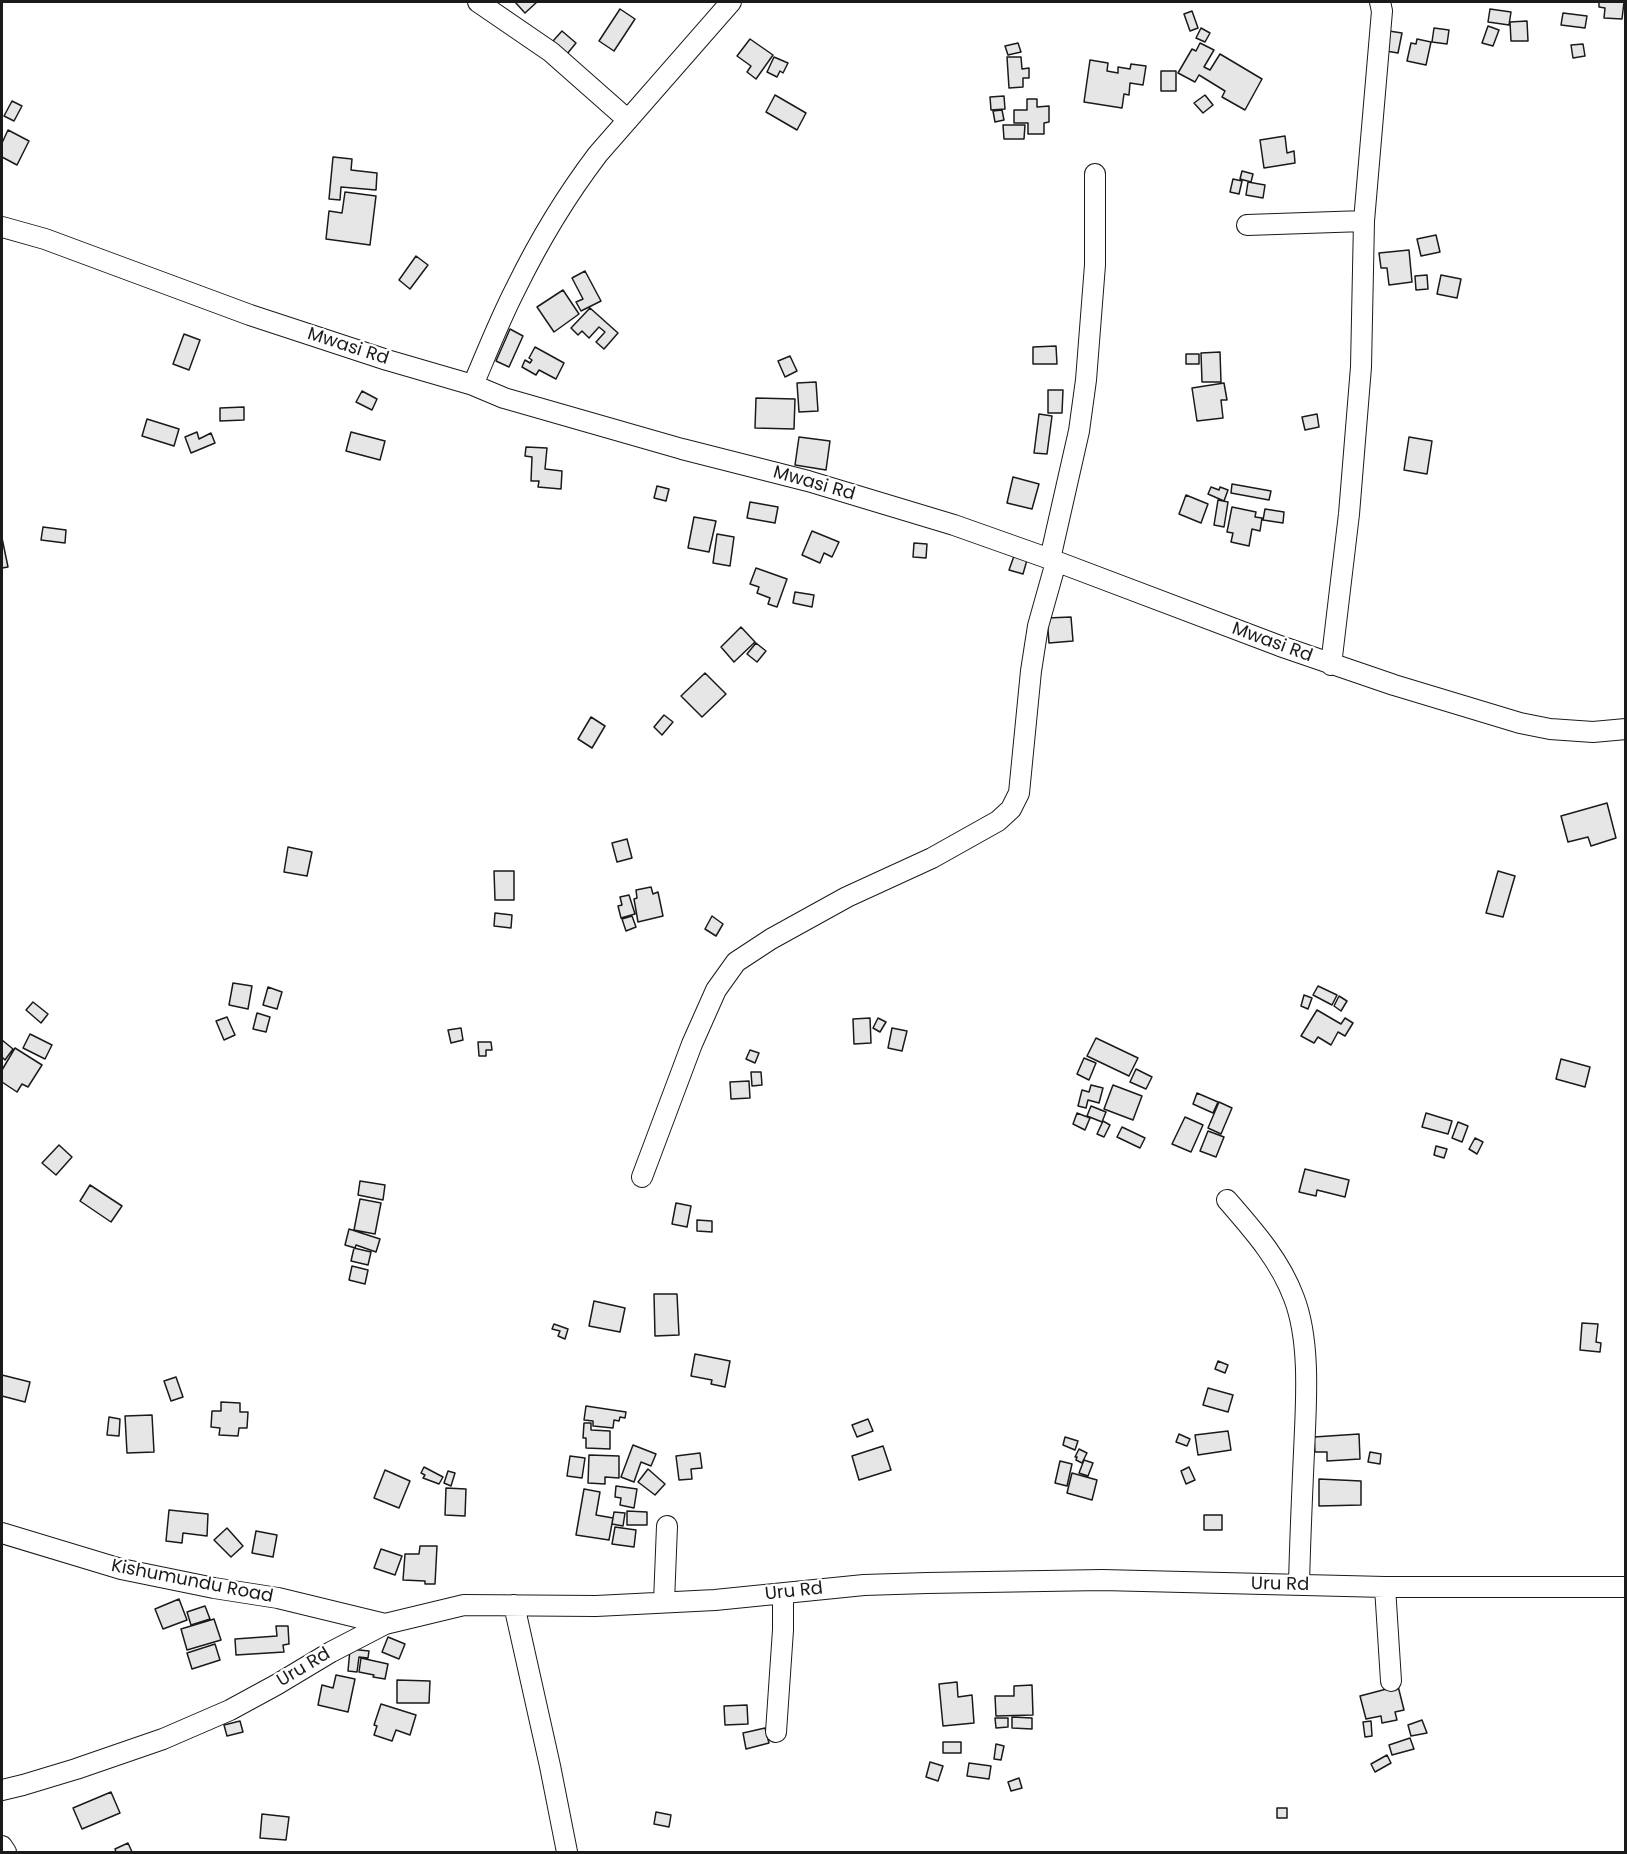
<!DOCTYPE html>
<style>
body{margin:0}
#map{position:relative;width:1627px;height:1854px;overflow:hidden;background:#fff;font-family:Poppins,sans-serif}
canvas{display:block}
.frame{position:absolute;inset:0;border:3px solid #1a1a1a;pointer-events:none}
</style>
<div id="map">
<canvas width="1627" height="1854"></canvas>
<div class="frame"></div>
</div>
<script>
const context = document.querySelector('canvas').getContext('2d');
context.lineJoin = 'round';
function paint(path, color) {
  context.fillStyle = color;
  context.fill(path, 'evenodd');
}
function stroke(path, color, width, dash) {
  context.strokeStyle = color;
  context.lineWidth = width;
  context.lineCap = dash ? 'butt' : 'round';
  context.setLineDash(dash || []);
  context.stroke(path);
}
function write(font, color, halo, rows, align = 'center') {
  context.font = font + ' Poppins,sans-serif';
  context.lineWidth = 4.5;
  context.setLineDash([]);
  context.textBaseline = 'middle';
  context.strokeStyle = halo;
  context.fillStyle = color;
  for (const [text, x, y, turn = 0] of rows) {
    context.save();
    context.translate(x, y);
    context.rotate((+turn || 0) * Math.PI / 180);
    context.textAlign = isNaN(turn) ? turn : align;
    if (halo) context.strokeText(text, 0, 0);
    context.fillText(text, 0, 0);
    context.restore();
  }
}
const building = new Path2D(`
 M515 2H537L525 13Z
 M1599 2H1624L1622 19 1604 18 1605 8 1599 7Z
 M620 9 635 19 614 51 599 41Z
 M1490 9 1511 12 1509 25 1488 22Z
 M1192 11 1198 28 1190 31 1184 14Z
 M1563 13 1587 16 1585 28 1561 25Z
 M1527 21 1528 41H1511L1510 22Z
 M1488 26 1499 30 1493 46 1482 43Z
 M1201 28 1210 33 1205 42 1196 38Z
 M1434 28 1449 30 1447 44 1432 42Z
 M562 31 576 43 567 54 553 41Z
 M1389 31 1402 33 1398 53 1386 51Z
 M750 39 773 55 756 79 747 72 751 66 737 56Z
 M1417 39 1431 42 1426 65 1407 61 1411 43 1416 44Z
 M1018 43 1021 52 1008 55 1005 46Z
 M1200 43 1214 50 1204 67 1210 70 1220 54 1262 79 1245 110 1222 97 1225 91 1199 75 1195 82 1178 73 1192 49 1196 51Z
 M1583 44 1585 56 1573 58 1571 45Z
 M774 57 788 63 783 73 780 71 777 77 767 72Z
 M1007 57H1021L1022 69 1029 68V78H1023V87L1009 88Z
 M1090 60 1108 63 1107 71 1118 73V67L1130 69 1131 64 1146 66 1143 85 1130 83 1129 95 1124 94 1122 108 1084 102Z
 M1161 71H1176V91H1161Z
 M775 95 806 113 797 130 766 112Z
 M1205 95 1213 105 1203 113 1194 103Z
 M1004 96 1005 109 991 110 990 97Z
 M1027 99H1037V107L1049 106V122L1044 123V134H1028V123H1014V110H1027Z
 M12 101 22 106 14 121 4 116Z
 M1002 110 1004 120 995 122 993 111Z
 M1003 125H1025L1024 139H1004Z
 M8 130 29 141 17 165 2 157V143Z
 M1285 136 1287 153 1294 151 1295 163 1264 168 1260 140Z
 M333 157 352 159 351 170 377 173 376 190 341 187 340 200 329 199Z
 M1242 171 1253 174 1251 182 1240 179Z
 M1233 179 1242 181 1239 194 1230 192Z
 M1248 182 1265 185 1263 198 1246 195Z
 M345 192 376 196 370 245 326 239 329 211 342 213Z
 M1436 235 1440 252 1421 256 1417 239Z
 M1409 250 1412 282 1389 285 1387 268H1381L1379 253Z
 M416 256 428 265 410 289 399 280Z
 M585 271 601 301 581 311 576 302 583 299 572 278Z
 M1427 275 1428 289 1416 290 1415 276Z
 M1441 275 1461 279 1457 298 1437 294Z
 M563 290 579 314 554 332 537 307Z
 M590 308 618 333 604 349 596 342 605 332 599 327 589 338 582 331 578 335 571 328Z
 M510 329 523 336 509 367 496 361Z
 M184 334 200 340 189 370 173 364Z
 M1056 346 1057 364H1033V347Z
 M535 347 564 363 556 379 539 370 536 375 522 367 525 360 530 363 532 360 529 358Z
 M1220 352 1221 382H1202L1201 353Z
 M1186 354H1199V364H1186Z
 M790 356 797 371 785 377 778 361Z
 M816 382 818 411 799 412 797 383Z
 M1224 383 1227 400H1221L1223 418 1197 421 1192 388Z
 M1048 390H1063L1062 413H1048Z
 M362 391 377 399 372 410 356 402Z
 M756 398 795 399 794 429 755 428Z
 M244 407V420L220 421V408Z
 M1039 414 1052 416 1047 454 1034 453Z
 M1317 414 1319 427 1305 430 1302 417Z
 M147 419 179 429 174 446 142 436Z
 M197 432 199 439 211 433 215 443 191 453 185 437Z
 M351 432 385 441 380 460 346 451Z
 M799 437 830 441 826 470 795 465Z
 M1409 437 1432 441 1427 474 1404 470Z
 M526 447 547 448 545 469 562 471 561 489 538 487 539 481H531L532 457 525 456Z
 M1013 477 1039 484 1032 509 1007 503Z
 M1232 484 1271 491 1269 500 1231 493Z
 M657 486 669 489 666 501 654 498Z
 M1211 487 1219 490 1220 487 1228 490 1224 501 1208 494Z
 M1186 495 1208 504 1201 523 1179 514Z
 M1218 500 1228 502 1224 527 1214 525Z
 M750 502 778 507 775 523 747 518Z
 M1232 507 1256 512 1255 517 1262 518 1260 531 1252 529 1249 546 1231 542 1233 533 1227 532Z
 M1265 509 1284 512 1283 523 1263 520Z
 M694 517 716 521 709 552 688 548Z
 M43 527 66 530 65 543 41 540Z
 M812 531 839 542 832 557 824 553 820 563 802 555Z
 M717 534 734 537 730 566 713 563Z
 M2 538 8 567 2 568Z
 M914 543 927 544 926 558 913 557Z
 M1014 556 1027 560 1023 574 1009 570Z
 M756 568 787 579 777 607 768 604 770 598 757 593 759 587 750 584Z
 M795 592 814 595 812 607 793 603Z
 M1071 617 1073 641 1049 643 1047 618Z
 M741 627 755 642 734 662 721 647Z
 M756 643 766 651 757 662 747 654Z
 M705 673 726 694 702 717 681 696Z
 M664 715 673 722 662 735 654 727Z
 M591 717 605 726 592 748 578 739Z
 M1607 803 1616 838 1591 846 1588 837 1568 842 1561 816Z
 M627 839 632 858 617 862 612 843Z
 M288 847 312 852 307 876 284 872Z
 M494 871H514V900H495Z
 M1498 871 1515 876 1503 917 1486 913Z
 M651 887 653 894 658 892 663 916 638 922 634 899 637 898 636 890Z
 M629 895 635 914 621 918 618 906 622 905 620 897Z
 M495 913 512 915 511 928 494 926Z
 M632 916 636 927 626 931 622 919Z
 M712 916 723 924 716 936 705 929Z
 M233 983 252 986 248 1009 229 1005Z
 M1318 986 1337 995 1332 1005 1313 995Z
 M268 987 282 992 277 1009 263 1005Z
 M1304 995 1312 998 1308 1009 1301 1006Z
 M1339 996 1347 1001 1341 1011 1334 1006Z
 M33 1002 48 1014 41 1023 26 1010Z
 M1317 1010 1341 1024 1345 1018 1353 1023 1345 1036 1338 1032 1331 1045 1318 1037 1314 1043 1301 1036Z
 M257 1013 270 1017 266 1032 253 1029Z
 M227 1017 235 1035 224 1040 216 1021Z
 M870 1018 871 1043 854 1044 853 1019Z
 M878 1018 886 1022 880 1032 873 1028Z
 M461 1028 463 1040 451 1043 448 1030Z
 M892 1028 907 1031 902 1051 888 1048Z
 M30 1034 52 1045 45 1059 23 1048Z
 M1096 1038 1138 1058 1129 1076 1087 1056Z
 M2 1040 13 1049 5 1060 2 1057Z
 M478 1042H491L492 1050H486V1056H479Z
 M15 1048 42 1065 28 1087 22 1084 17 1092 2 1082V1070Z
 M750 1050 759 1053 755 1063 746 1059Z
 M1084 1058 1096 1063 1089 1080 1077 1074Z
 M1561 1059 1590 1067 1585 1087 1556 1079Z
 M1136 1069 1152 1077 1146 1089 1130 1082Z
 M751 1072H761L762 1085 752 1086Z
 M749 1081 750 1098 731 1099 730 1082Z
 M1091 1085 1103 1088 1099 1103 1088 1100 1086 1108 1078 1106 1082 1090 1089 1092Z
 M1113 1085 1142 1096 1133 1120 1104 1109Z
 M1197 1093 1218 1102 1213 1113 1193 1104Z
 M1219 1102 1232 1108 1221 1134 1208 1128Z
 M1091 1106 1106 1112 1102 1122 1087 1116Z
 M1077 1113 1090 1118 1085 1130 1073 1124Z
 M1426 1113 1452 1121 1448 1134 1422 1127Z
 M1185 1117 1203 1125 1191 1152 1172 1144Z
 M1103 1121 1110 1125 1104 1137 1097 1134Z
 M1458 1122 1468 1126 1462 1142 1452 1138Z
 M1122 1127 1145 1138 1140 1148 1117 1137Z
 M1208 1131 1224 1137 1216 1157 1200 1151Z
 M1475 1138 1483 1142 1477 1154 1469 1149Z
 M59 1145 72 1157 56 1175 42 1163Z
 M1436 1146 1447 1149 1444 1158 1434 1155Z
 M1305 1169 1349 1180 1345 1197 1317 1190 1316 1196 1299 1192Z
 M360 1181 385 1185 383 1200 358 1195Z
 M90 1185 122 1206 111 1222 80 1201Z
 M360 1199 381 1203 375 1234 354 1230Z
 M676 1203 691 1206 687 1227 672 1224Z
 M697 1220 712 1221V1232L697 1231Z
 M349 1229 380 1239 376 1252 356 1245 355 1248 345 1245Z
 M354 1248 371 1252 368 1265 351 1261Z
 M352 1266 368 1270 365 1284 349 1280Z
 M654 1294H677L679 1335 655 1336Z
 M594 1301 625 1308 620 1332 589 1326Z
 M1582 1323 1598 1324 1596 1342 1601 1343 1600 1352 1580 1350Z
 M554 1324 568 1329 565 1339 558 1336 560 1331 552 1329Z
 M695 1354 730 1361 725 1387 711 1384 712 1380 691 1376Z
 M1218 1361 1228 1365 1225 1373 1215 1369Z
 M2 1375 30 1382 25 1402 2 1396Z
 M176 1377 183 1397 171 1401 164 1381Z
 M1208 1388 1233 1395 1228 1412 1203 1405Z
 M221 1402 240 1403V1412H248L247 1428H239L238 1436 219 1435 220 1428 211 1427 212 1411H221Z
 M586 1406 626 1412 625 1418 620 1417 619 1421 614 1420 613 1428 593 1426V1421L584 1420Z
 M152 1415 154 1452 127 1453 125 1416Z
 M109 1417 120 1419 119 1436 107 1435Z
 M868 1419 873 1431 857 1437 852 1425Z
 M584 1423H591V1430L610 1431V1449L586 1448V1438H583Z
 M1228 1431 1231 1450 1198 1455 1195 1435Z
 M1179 1434 1190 1439 1187 1446 1176 1442Z
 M1359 1434 1360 1459 1327 1461V1452H1315L1314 1437Z
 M1065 1437 1078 1441 1075 1450 1063 1445Z
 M633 1445 656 1454 651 1466 641 1462 634 1482 621 1477Z
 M883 1446 891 1470 859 1480 852 1456Z
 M1079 1449 1087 1453 1082 1463 1076 1460 1077 1457H1075Z
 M1370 1452 1381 1454 1380 1464 1368 1462Z
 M700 1453 702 1468 691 1469 692 1479 679 1480 676 1456Z
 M589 1455 619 1456V1478L605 1477V1484L588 1483Z
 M570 1456 585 1458 582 1478 567 1476Z
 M1084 1460 1093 1463 1088 1476 1079 1473Z
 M1060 1461 1072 1464 1067 1486 1055 1483Z
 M424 1467 443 1477 439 1484 423 1478 425 1475 421 1473Z
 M1189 1467 1195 1480 1186 1484 1181 1471Z
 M648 1469 665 1484 655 1495 638 1482Z
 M385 1470 410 1481 399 1508 374 1498Z
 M448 1471 455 1473 451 1486 444 1483Z
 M1072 1473 1097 1480 1092 1500 1067 1493Z
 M1319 1479 1361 1481V1505L1319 1506Z
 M616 1486 637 1489 634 1508 620 1505 621 1498 615 1497Z
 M446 1488 466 1489 465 1516 445 1515Z
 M584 1489 600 1492 596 1515 613 1518 609 1540 576 1535Z
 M169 1510 208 1514 207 1536 183 1533 182 1543 166 1541Z
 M627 1511 647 1512V1525H627Z
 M614 1512 625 1513 623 1526 612 1524Z
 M1204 1515H1222V1530H1204Z
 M615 1527 636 1530 634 1547 612 1544Z
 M227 1528 243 1546 231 1557 214 1540Z
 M256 1531 277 1535 273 1557 252 1553Z
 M420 1546H437L435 1584H425V1581L403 1580 405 1554H419Z
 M381 1549 402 1556 395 1575 374 1568Z
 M179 1599 187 1620 163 1629 155 1609Z
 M205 1606 210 1619 191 1625 187 1612Z
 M214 1619 221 1640 187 1650 181 1629Z
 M276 1626H288L289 1644 283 1645 284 1652 236 1655 235 1639 277 1636Z
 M388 1637 405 1644 399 1659 382 1652Z
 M215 1644 220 1660 192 1669 187 1653Z
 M350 1649 369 1651 368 1658 359 1657 357 1672 348 1671Z
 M361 1658 388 1664 385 1679 373 1677 374 1675 359 1672Z
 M336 1675 355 1679 348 1712 318 1705 322 1685 333 1688Z
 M397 1680 430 1681 429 1703H397Z
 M957 1682 958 1697 972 1695 974 1723 943 1726 939 1684Z
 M1032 1685 1033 1715 996 1716 995 1696H1014V1686Z
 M1398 1686 1404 1710 1395 1712 1397 1720 1382 1723 1381 1716 1366 1719 1360 1696Z
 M381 1704 416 1715 410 1735 396 1730 392 1741 374 1735 377 1726 374 1725Z
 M747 1705 748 1724 725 1725 724 1706Z
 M1012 1717 1032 1718V1729L1012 1728Z
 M995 1718H1008V1727L996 1728Z
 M1422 1720 1427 1733 1411 1736 1408 1725Z
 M240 1721 243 1732 227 1736 224 1725Z
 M1371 1721 1372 1736 1365 1737 1363 1722Z
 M765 1728 769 1743 746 1749 743 1733Z
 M1410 1738 1414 1749 1392 1755 1389 1745Z
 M943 1742H961V1753H943Z
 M996 1744 1004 1746 1001 1760 994 1759Z
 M1387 1755 1391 1763 1375 1772 1371 1764Z
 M930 1762 943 1766 938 1781 926 1777Z
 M969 1763 991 1766 989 1779 967 1776Z
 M1019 1778 1022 1788 1011 1791 1008 1782Z
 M111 1792 120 1813 82 1829 73 1808Z
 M1277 1808H1287V1818H1277Z
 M656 1812 671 1815 669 1827 654 1824Z
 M262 1814 289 1817 286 1840 260 1838Z
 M128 1843 132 1852H116L115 1849Z`);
paint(building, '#e6e6e6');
stroke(building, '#1a1a1a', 1.5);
const minor = new Path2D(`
 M478 2 551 52 628 120
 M1247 225 1364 221
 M2 227 45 239 250 315 387 360 473 385 504 398 682 449 808 481 954 525 1050 559 1280 646 1394 685 1520 723 1550 729 1593 732 1626 729
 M473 385C487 352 500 319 516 288 539 241 566 196 598 154L731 2
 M1050 559 1079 431 1086 380 1095 265V174
 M1331 665 1349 514 1361 367 1364 221 1382 11 1380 2
 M642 1177 692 1044 716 990 736 962 771 939 847 897 932 858 998 821 1011 809 1019 793 1031 671 1038 626 1056 562
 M1227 1200C1253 1230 1280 1260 1294 1298 1311 1342 1306 1405 1304 1452 1302 1496 1300 1541 1299 1585
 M2 1533 121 1569 214 1588 278 1598 385 1624
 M1385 1587 1391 1681
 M664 1602 667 1526
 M514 1605 550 1766 567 1852
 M776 1732 783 1630V1594
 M2 1790 23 1785 76 1769 163 1739 230 1710 276 1685 331 1652 385 1624 464 1605 596 1606 715 1600 864 1585 927 1583 1102 1580 1385 1587H1626
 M2 1846 6 1852`);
stroke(minor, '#1a1a1a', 22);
stroke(minor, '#fff', 20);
write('18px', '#1a1a1a', '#fff', [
 ["Mwasi Rd",348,347,18],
 ["Mwasi Rd",814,484,16],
 ["Mwasi Rd",1272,643,20],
 ["Kishumundu Road",192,1582,11],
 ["Uru Rd",1280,1585,1],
 ["Uru Rd",794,1592,-6],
 ["Uru Rd",304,1668,-31]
]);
</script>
